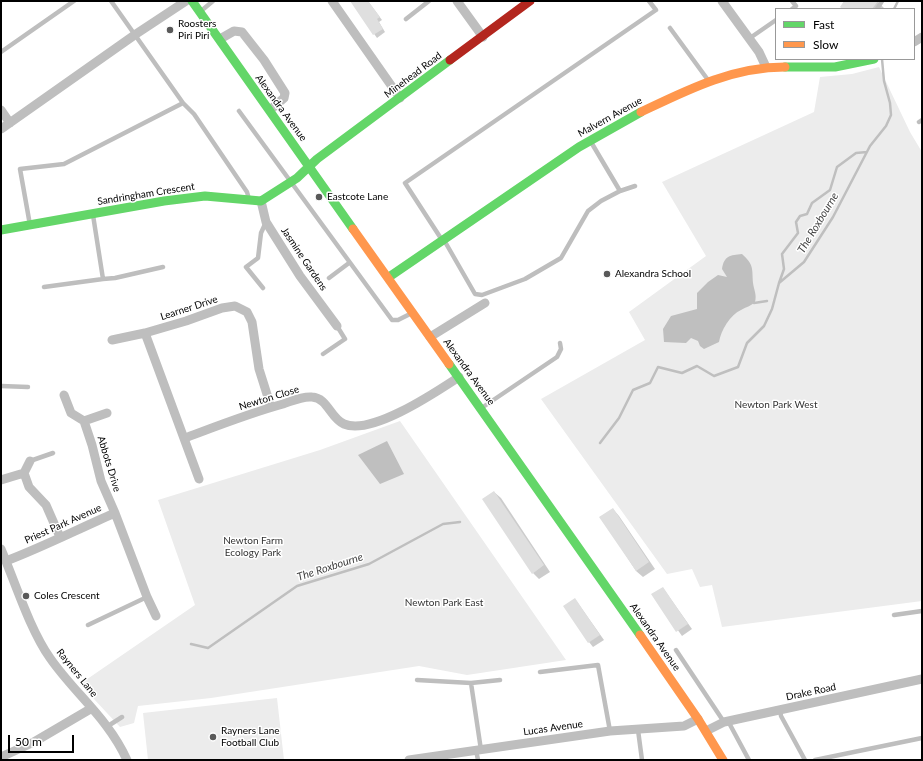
<!DOCTYPE html>
<style>
body{margin:0}
#map{position:relative;width:923px;height:761px;overflow:hidden;background:#fff;font-family:Lato,sans-serif}
canvas{display:block}
.frame{position:absolute;inset:0;border:2px solid #000;pointer-events:none}
.legend{position:absolute;left:775px;top:8px;width:140px;height:52px;box-sizing:border-box;background:#fff;border:1px solid #999;margin:0;padding:5px 7px;list-style:none;font-size:12px;color:#000}
.legend li{display:flex;align-items:center;gap:8px;height:20px}
.legend b{width:20px;border:1px solid #999}
.scale{position:absolute;left:8px;top:735px;width:66px;height:18px;box-sizing:border-box;border:2px solid #000;border-top:0;padding-left:5px;font-size:12px;line-height:14px;white-space:nowrap;color:#000;-webkit-text-stroke:3px #fff;paint-order:stroke}
</style>
<div id="map">
<canvas width="923" height="761"></canvas>
<div class="frame"></div>
<ul class="legend">
<li><b style="height:5px;background:#63d668"></b>Fast</li>
<li><b style="height:5px;background:#ff974d"></b>Slow</li>
</ul>
<div class="scale">50 m</div>
</div>
<script>
const context = document.querySelector('canvas').getContext('2d');
context.lineJoin = 'round';
function paint(path, color) {
  context.fillStyle = color;
  context.fill(path, 'evenodd');
}
function stroke(path, color, width, dash) {
  context.strokeStyle = color;
  context.lineWidth = width;
  context.lineCap = dash ? 'butt' : 'round';
  context.setLineDash(dash || []);
  context.stroke(path);
}
function write(font, color, halo, rows, align = 'center') {
  context.font = font + ' Lato,sans-serif';
  context.lineWidth = 3;
  context.setLineDash([]);
  context.textBaseline = 'middle';
  context.strokeStyle = halo;
  context.fillStyle = color;
  for (const [text, x, y, turn = 0] of rows) {
    context.save();
    context.translate(x, y);
    context.rotate((+turn || 0) * Math.PI / 180);
    context.textAlign = isNaN(turn) ? turn : align;
    if (halo) context.strokeText(text, 0, 0);
    context.fillText(text, 0, 0);
    context.restore();
  }
}
paint(new Path2D(`
 M879 67 910 132 922 152V601L722 627 712 585 700 587 692 569 667 574 541 399 645 340 629 312 706 256 662 182 814 112 820 77 852 74Z
 M400 421 566 660 467 675 419 666 211 698 138 706 134 723 120 727 80 684 195 605 158 500 320 450Z
 M277 698 284 760H148L143 713Z`), '#ececec');
paint(new Path2D(`
 M742 254C754 265 752 268 753 283 754 290 757 295 755 302 751 306 746 307 741 310 730 315 721 330 719 342L704 349 700 346 698 341 691 338 686 343 664 342 663 329 671 316 697 309V293L708 282 718 275 727 277 722 269C724 256 730 255 742 254Z
 M387 441 404 474 380 484 358 455Z`), '#bfbfbf');
paint(new Path2D(`
 M351 1H368L382 20 379 22 385 32 377 38Z
 M845 1H877L884 8 843 9Z
 M494 492 501 498 550 572 539 579 533 573Z
 M613 509 619 516 655 569 643 577 636 571 601 517Z
 M663 588 692 629 682 636 653 595Z
 M575 599 604 640 593 647 589 642Z`), '#0003');
stroke(new Path2D(`
 M894 9 898 1
 M779 283 784 269 782 254 798 233 796 222 800 216 807 214 812 203 830 190 837 167 856 153 867 152
 M754 303 767 301
 M600 443 619 418 633 390 650 383 658 367 682 373 697 366 714 376 738 367 747 343 764 326 772 309 779 283 804 262 833 217 870 146 886 126 891 115 890 103 884 81 882 59
 M191 644 208 648 297 586 369 564 443 524 460 522`), '#bfbfbf', 2.5);
paint(new Path2D(`
 M350 1H368L380 17 377 19 383 29 373 35Z
 M844 1H878L872 9H842L840 7Z
 M494 491 544 565 532 574 482 499Z
 M613 508 649 562 636 571 599 517Z
 M663 587 688 624 676 632 651 594Z
 M575 598 600 635 588 643 563 606Z`), '#dfdfdf');
stroke(new Path2D(`
 M111 1 183 103 194 114 247 192 249 199
 M792 9 796 6 792 1
 M877 9 882 1
 M201 11 213 1
 M406 19 429 1
 M670 28 708 80
 M750 38 776 20
 M1 52 74 1
 M239 111 392 320H398L410 314
 M919 122 922 120
 M591 142 620 191
 M30 225 20 169 64 164 183 103
 M442 240 405 183 656 10 649 1
 M444 240 475 294 482 295 525 279 561 258 588 211 601 201 620 191 635 186
 M329 278 349 263
 M103 279 115 278 163 267
 M44 287 103 279 93 215
 M263 288 246 267 258 258 261 233 266 222
 M323 354 345 339 337 326
 M1 386 28 387
 M483 407 557 357 561 349 560 343
 M30 461 53 453
 M894 615 922 611
 M88 625 147 597
 M676 650 724 722
 M540 672 598 665 610 731
 M417 680 471 683 500 680
 M471 683 481 750
 M780 710 781 716 805 760
 M728 721 749 760
 M108 726 122 717
 M638 730 642 760
 M476 750 478 760
 M815 760 922 738`), '#bebebe', 4.5);
stroke(new Path2D(`
 M332 1 400 98
 M457 1 483 37
 M722 1 759 52 766 67
 M220 39 234 31 242 32 264 60 285 93 284 98 270 110
 M914 42 922 37
 M1 110 10 123
 M1 129 136 34 186 1
 M261 201 266 222 300 276 337 326
 M145 333 199 479
 M430 337 485 303
 M112 340 145 333 186 321 222 308 235 306 247 312 252 322 259 369 271 407
 M64 395 71 413 84 421
 M107 413 84 421 92 445 101 481 115 513
 M185 438C217 426 250 413 283 404 292 401 302 396 312 397 328 398 330 418 344 424 371 436 436 392 459 377
 M24 473 29 487 46 505 60 537
 M1 480 24 473 30 461
 M1 549C15 582 30 630 50 658 75 694 108 718 127 760
 M6 561C43 547 78 529 115 513L147 597 156 616
 M706 731 724 722 922 679
 M1 757 34 742 92 708
 M409 760 610 731 684 726 698 719`), '#bebebe', 9);
stroke(new Path2D(`
 M192 1 353 229
 M785 67H835L874 59
 M1 230 164 201 205 196 261 201 297 178 317 159 450 60
 M389 277 579 147 641 112
 M449 364 640 635`), '#63d668', 9);
stroke(new Path2D(`
 M641 112C687 90 732 67 785 67
 M353 229 449 364
 M640 635 698 719 723 760`), '#ff974d', 9);
stroke(new Path2D(`
 M450 60 530 1`), '#b3261e', 9);
for (const [x, y, r, color] of [
 [170,30,4,"#595959"],
 [319,197,4,"#595959"],
 [607,274,4,"#595959"],
 [26,596,4,"#595959"],
 [213,737,4,"#595959"]
]) {
  const dot = new Path2D();
  dot.arc(x, y, r, 0, 2 * Math.PI);
  context.fillStyle = color;
  context.fill(dot);
  stroke(dot, '#fff', 1.5);
}
write('10px', '#000', '#fff', [
 ["Roosters",178,24],
 ["Piri Piri",178,36],
 ["Eastcote Lane",327,197],
 ["Alexandra School",615,274],
 ["Coles Crescent",34,596],
 ["Rayners Lane",221,731],
 ["Football Club",221,743]
], 'left');
write('10px', '#000', '#fff', [
 ["Minehead Road",413,75,-37],
 ["Alexandra Avenue",281,108,54],
 ["Malvern Avenue",610,117,-29],
 ["Sandringham Crescent",146,194,-9],
 ["Jasmine Gardens",304,259,56],
 ["Learner Drive",189,308,-18],
 ["Alexandra Avenue",469,372,54],
 ["Newton Close",269,398,-17],
 ["Abbots Drive",109,464,73],
 ["Priest Park Avenue",63,524,-24],
 ["Alexandra Avenue",655,637,55],
 ["Rayners Lane",77,673,51],
 ["Drake Road",811,692,-12],
 ["Lucas Avenue",553,728,-8]
]);
write('10px', '#333', '#fff', [
 ["Newton Park West",776,405],
 ["Newton Farm",253,541],
 ["Ecology Park",253,553],
 ["Newton Park East",444,603]
]);
write('italic 11px', '#444', '#fff', [
 ["The Roxbourne",818,223,-59],
 ["The Roxbourne",330,567,-18]
]);
</script>
